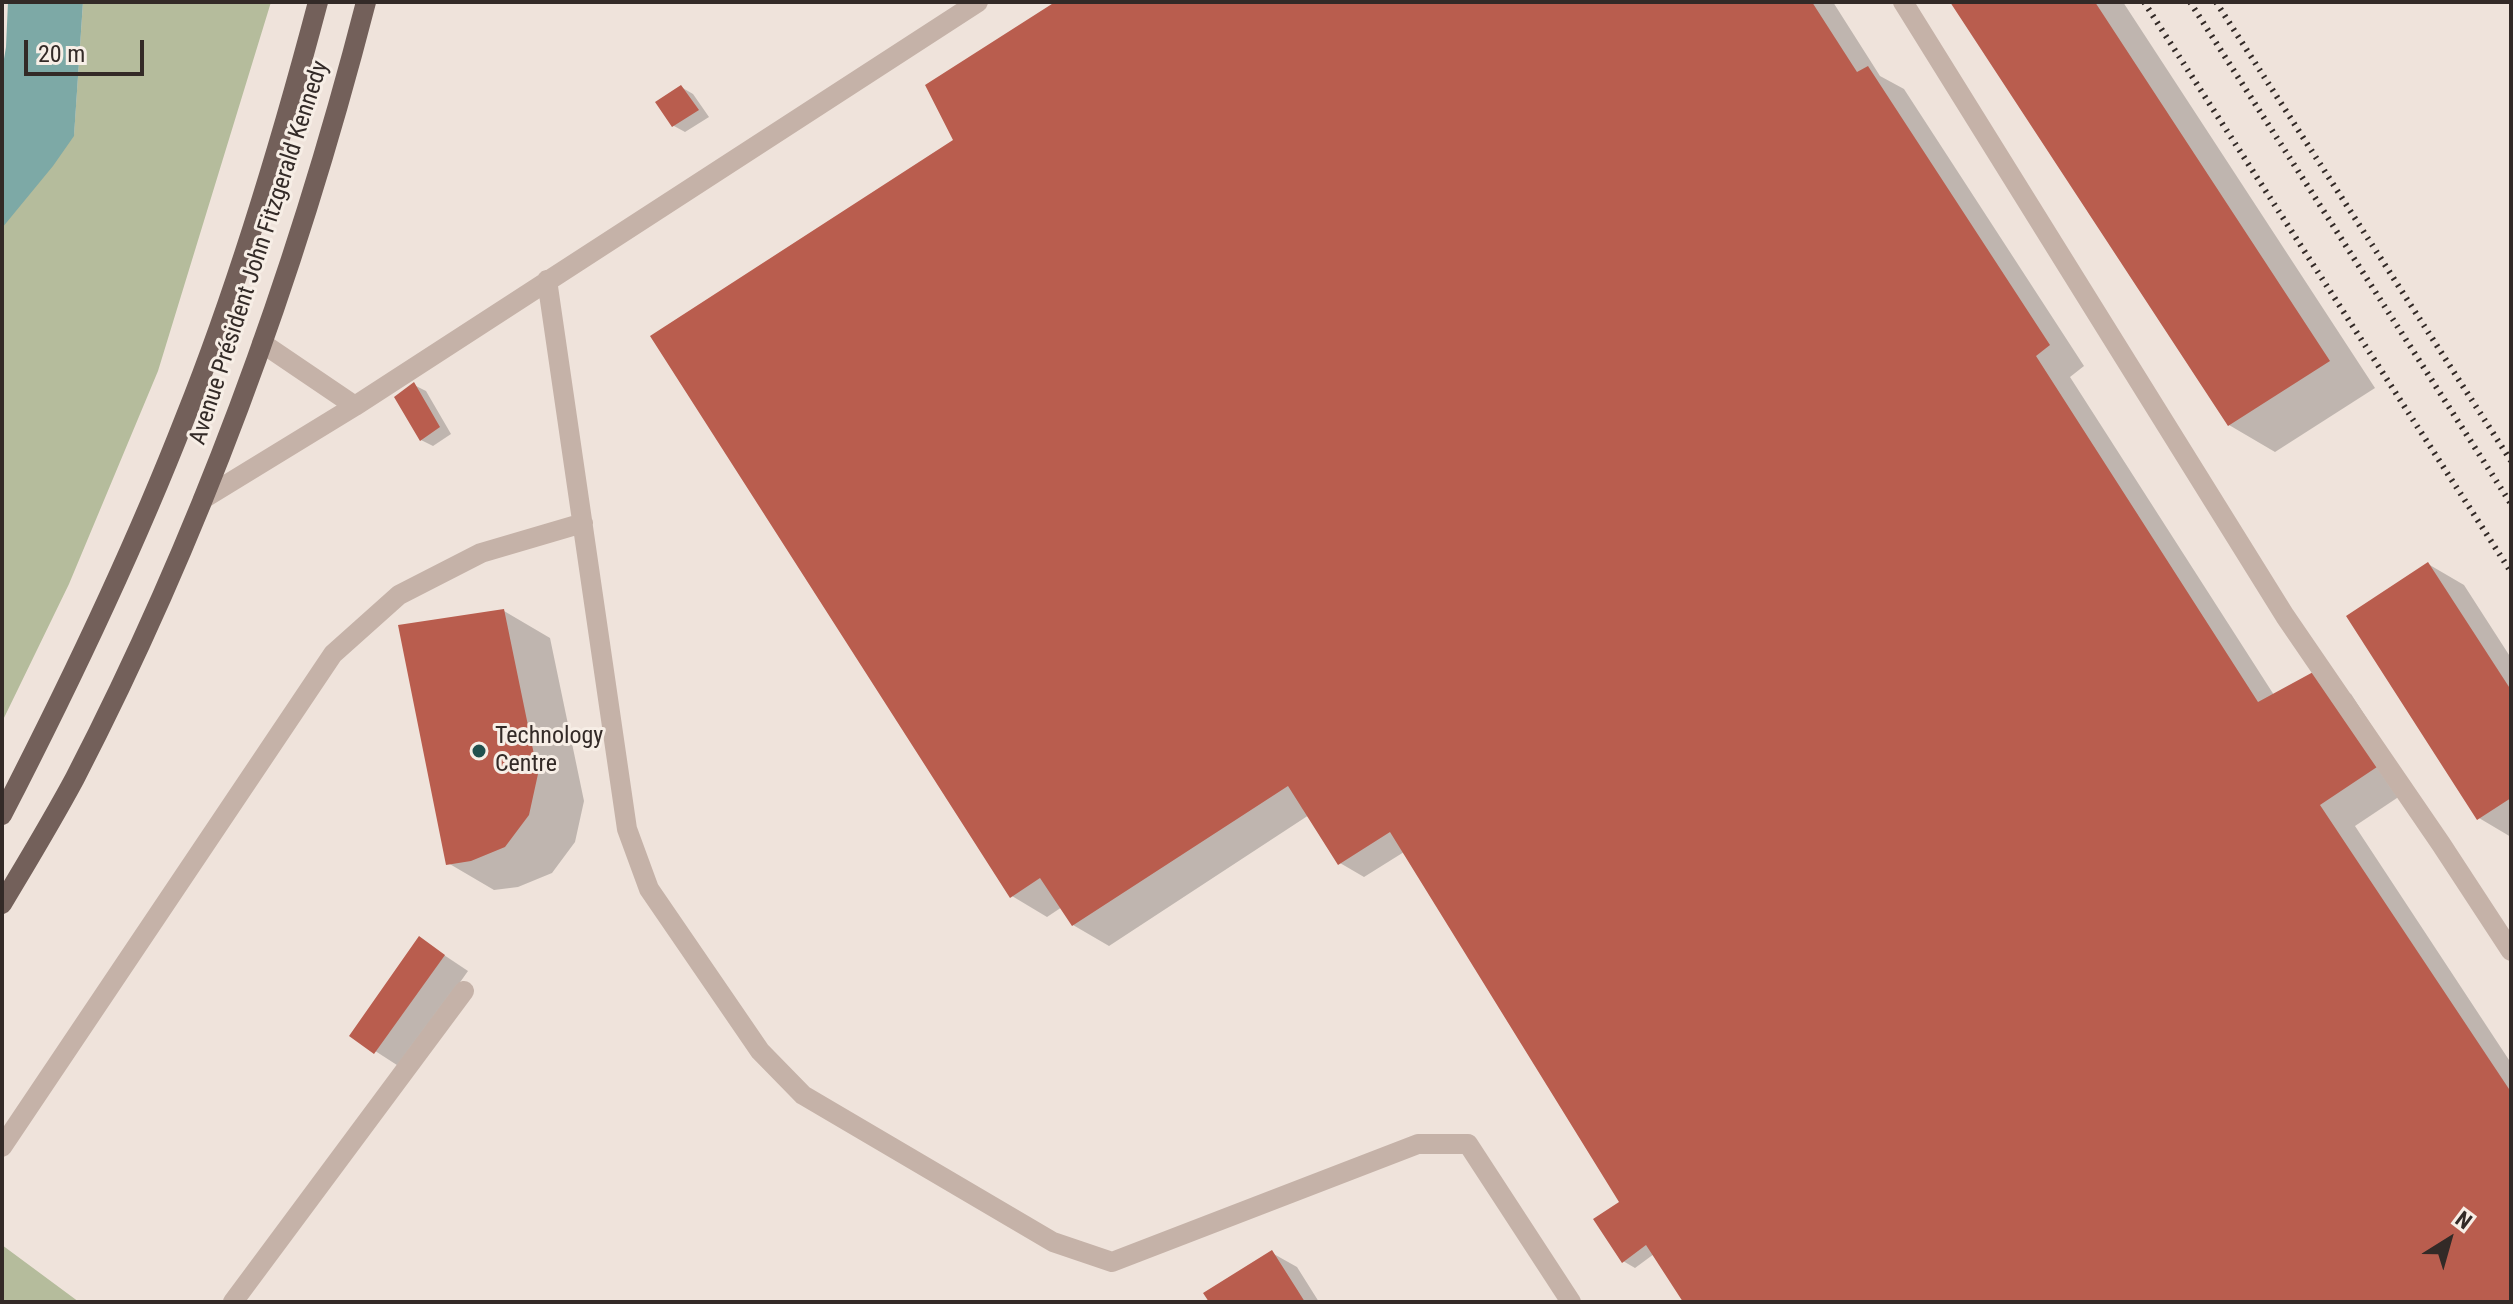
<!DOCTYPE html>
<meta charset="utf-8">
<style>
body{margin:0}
#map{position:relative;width:2513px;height:1304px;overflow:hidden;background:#efe3db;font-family:"Roboto Condensed",sans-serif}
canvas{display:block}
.frame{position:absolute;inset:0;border:4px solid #332a27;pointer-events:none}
.north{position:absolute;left:2409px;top:1200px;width:80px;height:80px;-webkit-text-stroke:6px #f7eee6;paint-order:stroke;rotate:37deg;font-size:22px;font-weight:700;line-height:32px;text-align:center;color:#332a27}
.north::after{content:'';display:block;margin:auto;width:28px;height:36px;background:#332a27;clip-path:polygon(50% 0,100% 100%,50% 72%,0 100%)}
.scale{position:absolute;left:24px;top:40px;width:120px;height:36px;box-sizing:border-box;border:4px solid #332a27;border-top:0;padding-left:10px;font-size:24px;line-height:28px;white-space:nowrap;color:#332a27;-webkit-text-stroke:6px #f7eee6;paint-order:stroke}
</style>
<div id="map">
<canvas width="2513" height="1304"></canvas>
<div class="frame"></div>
<div class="north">N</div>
<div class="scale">20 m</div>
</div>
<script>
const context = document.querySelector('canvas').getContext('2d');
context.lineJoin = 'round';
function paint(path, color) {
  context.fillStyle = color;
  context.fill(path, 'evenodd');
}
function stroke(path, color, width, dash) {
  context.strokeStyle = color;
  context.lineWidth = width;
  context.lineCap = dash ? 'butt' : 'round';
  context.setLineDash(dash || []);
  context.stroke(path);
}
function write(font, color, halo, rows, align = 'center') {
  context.font = font + ' "Roboto Condensed",sans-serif';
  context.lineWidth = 6;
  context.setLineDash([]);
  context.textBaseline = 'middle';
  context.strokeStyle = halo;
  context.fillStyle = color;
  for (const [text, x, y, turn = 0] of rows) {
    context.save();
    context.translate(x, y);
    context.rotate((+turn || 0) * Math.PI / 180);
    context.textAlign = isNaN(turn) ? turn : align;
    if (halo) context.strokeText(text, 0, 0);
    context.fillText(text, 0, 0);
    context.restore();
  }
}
paint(new Path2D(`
 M83 2H271L158 371 69 584 2 722V105L74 135Z
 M2 1245 79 1302H2Z`), '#b5bc9c');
paint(new Path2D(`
 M8 2H83L74 136 53 166 2 228V71L6 47Z`), '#7da9a6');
paint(new Path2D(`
 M1059 2H1833L1880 76 1904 89 2084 366 2070 377 2274 695 2315 673 2351 694 2412 788 2355 826 2511 1063V1302H1686L1654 1254 1635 1268 1623 1261 1625 1208 1404 852 1364 877 1340 863 1309 815 1109 946 1073 925 1062 907 1047 917 1012 896 955 140Z
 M1953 2H2123L2375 388 2275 452 2229 425Z
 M681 87 693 94 709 117 685 132 674 126Z
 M414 385 426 391 451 434 433 446 421 440Z
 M2428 564 2464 585 2511 658V837L2479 818Z
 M504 611 550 638 584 801 575 842 552 873 518 887 494 890 448 863Z
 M420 939 468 971 400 1067 352 1036Z
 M1272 1253 1297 1267 1319 1302H1211Z`), '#0003');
paint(new Path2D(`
 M1055 2H1812L1857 72 1868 66 2050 345 2036 356 2258 702 2315 671 2377 767 2320 805 2511 1092V1302H1683L1646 1245 1622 1263 1593 1219 1619 1202 1390 832 1338 865 1288 786 1072 926 1040 878 1010 898 650 336 953 140 925 85Z
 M1950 2H2095L2330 361 2228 426Z
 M681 85 699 110 672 127 655 102Z
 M414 382 440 427 420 441 394 397Z
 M2428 562 2511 690V798L2477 820 2346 616Z
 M504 609 538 774 529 815 505 847 471 861 446 865 398 625Z
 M419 936 445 955 374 1054 349 1036Z
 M1272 1250 1305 1302H1209L1203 1293Z`), '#b95d4e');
stroke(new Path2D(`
 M1903 2 2285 616 2441 844 2511 951
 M547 280 627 829 649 889 760 1051 803 1095 1053 1242 1112 1262 1418 1144H1468L1571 1302
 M355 406 978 2
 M203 499 355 406 262 343
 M2 1147 333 654 399 595 481 553 583 523
 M233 1302 464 991`), '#c5b2a8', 20);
stroke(new Path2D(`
 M2 815C69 685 132 554 185 418 239 283 281 142 318 2
 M2 904C27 862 52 821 75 778 202 532 297 270 366 2`), '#73605a', 20);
stroke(new Path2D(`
 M2144 2 2511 572
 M2190 2 2511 504
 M2216 2 2511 461`), '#332a27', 6, [2, 6]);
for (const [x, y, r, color] of [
 [479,751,8,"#21504e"]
]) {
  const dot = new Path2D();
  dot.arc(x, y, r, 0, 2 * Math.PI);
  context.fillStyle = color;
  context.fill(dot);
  stroke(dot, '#f7eee6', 3);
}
write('24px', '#332a27', '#f7eee6', [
 ["Avenue Président John Fitzgerald Kennedy",260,253,-72]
]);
write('24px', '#332a27', '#f7eee6', [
 ["Technology",495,737],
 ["Centre",495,765]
], 'left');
</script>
